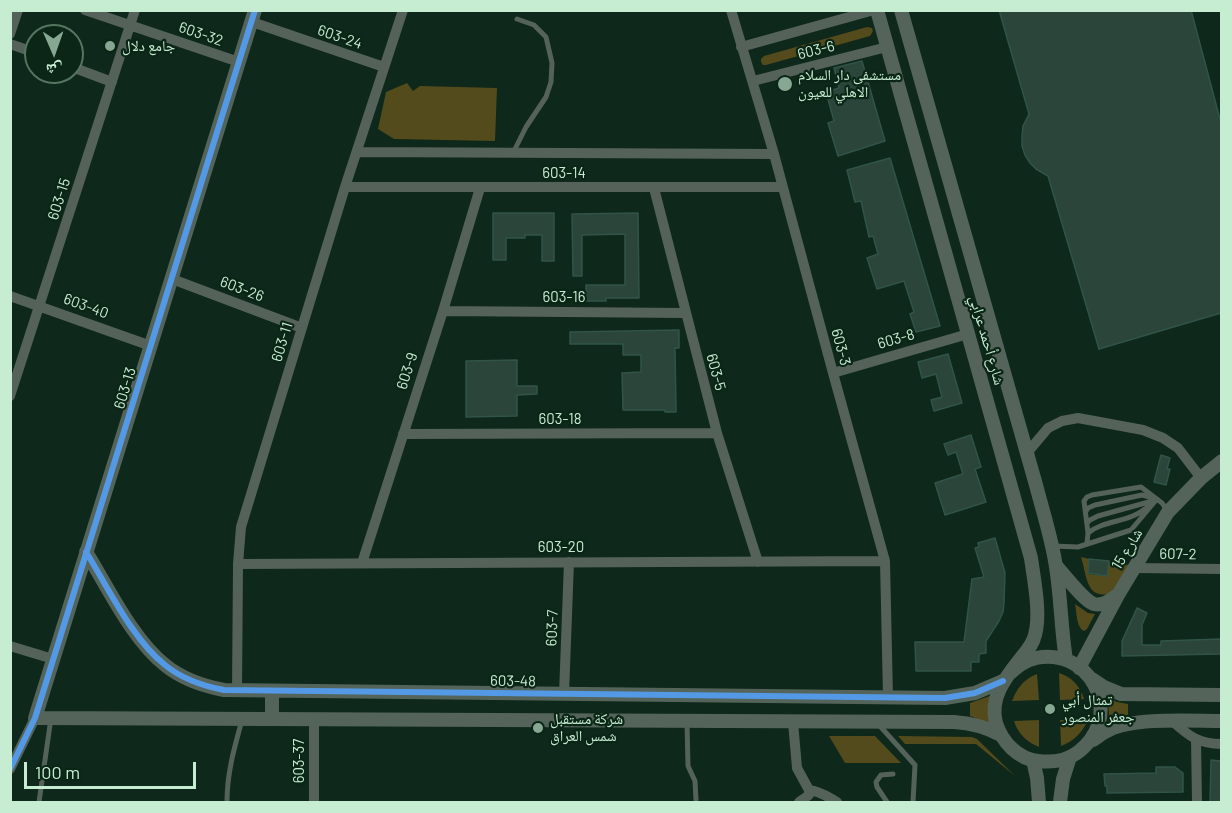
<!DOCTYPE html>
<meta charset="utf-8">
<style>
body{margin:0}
#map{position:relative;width:1232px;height:813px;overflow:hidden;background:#0e281b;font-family:Barlow,"Noto Naskh Arabic",sans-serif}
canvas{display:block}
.frame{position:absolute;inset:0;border:12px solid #c6edd2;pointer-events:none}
.north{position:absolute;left:24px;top:24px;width:60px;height:60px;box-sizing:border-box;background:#0b2516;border:2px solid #567561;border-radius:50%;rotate:178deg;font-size:16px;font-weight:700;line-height:24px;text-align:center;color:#c6edd2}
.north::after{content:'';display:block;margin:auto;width:21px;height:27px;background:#86a892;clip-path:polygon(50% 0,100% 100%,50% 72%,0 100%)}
.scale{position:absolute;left:24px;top:762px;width:172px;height:27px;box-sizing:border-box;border:3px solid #c6edd2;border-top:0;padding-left:8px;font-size:18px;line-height:21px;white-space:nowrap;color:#c6edd2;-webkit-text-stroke:4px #0b2516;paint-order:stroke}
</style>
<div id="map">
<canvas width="1232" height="813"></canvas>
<div class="frame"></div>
<div class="north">ش</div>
<div class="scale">100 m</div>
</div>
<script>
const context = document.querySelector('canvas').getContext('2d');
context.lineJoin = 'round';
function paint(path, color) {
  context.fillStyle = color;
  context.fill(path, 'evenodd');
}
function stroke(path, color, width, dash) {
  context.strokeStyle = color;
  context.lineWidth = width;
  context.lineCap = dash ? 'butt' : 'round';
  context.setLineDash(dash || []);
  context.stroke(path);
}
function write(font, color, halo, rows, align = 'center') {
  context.font = font + ' Barlow,"Noto Naskh Arabic",sans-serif';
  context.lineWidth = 4.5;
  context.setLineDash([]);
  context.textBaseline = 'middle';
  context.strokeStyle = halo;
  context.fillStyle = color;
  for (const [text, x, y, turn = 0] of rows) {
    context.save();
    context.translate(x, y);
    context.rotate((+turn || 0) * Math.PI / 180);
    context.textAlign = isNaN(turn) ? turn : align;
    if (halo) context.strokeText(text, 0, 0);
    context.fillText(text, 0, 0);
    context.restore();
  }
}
paint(new Path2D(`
 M867 27 872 28 873 31 870 36 766 65H763L761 62V59L764 56Z
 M407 83 413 91 420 86 497 88 495 141 394 139 378 129 386 92Z
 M1081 557 1089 559 1088 574 1107 576 1109 562 1129 565 1112 593C1086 601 1087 576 1081 557Z
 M1075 604 1088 613 1095 614 1087 629 1084 631C1076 627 1077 613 1075 604Z
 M1059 673C1072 677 1080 686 1084 699L1060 700Z
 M1037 674 1039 700 1012 701C1017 688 1024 679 1037 674Z
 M990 696V724L970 716V703Z
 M1107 698 1117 702 1128 704V716L1108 722 1109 712Z
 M1039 720V747C1027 742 1018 734 1014 721Z
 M1060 720H1088C1082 733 1074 741 1061 746Z
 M829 736H875L901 763H845Z
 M898 736 972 737 977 739 1015 776 976 744H905Z`), '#534b1b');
const building = new Path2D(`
 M999 10H1191L1221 123V313L1099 349 1048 176 1036 169 1030 163 1025 155 1022 146V136L1023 126 1029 114Z
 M862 61 885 141 838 156 828 123 834 121 826 92 839 88 834 68Z
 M890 158 940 326 916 332 910 314 914 312 904 281 877 289 867 258 878 254 873 236 869 237 861 201 855 202 847 170Z
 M493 213H554V261H542V235H525V238H506V260H493Z
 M638 213 639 298H606V301H586V285H625V234L582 235V276H573L572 214Z
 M679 330V348H675L676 412H665V410H623L622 373 641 372V355H623V344H570V332Z
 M948 354 962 403 934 411 931 400 942 397 936 374 922 378 918 362Z
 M517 360V386H537V394L517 395V416L466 417V361Z
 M971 435 981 467 975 469 986 502 945 515 935 483 963 474 956 452 948 455 944 444Z
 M1161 455 1170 458 1167 469H1170L1166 485 1154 482Z
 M995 538 1005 573 1004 603 1003 612 999 621 986 641V653L979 654V662H971V671H916L915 642H964L972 579 984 577 975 548 979 547 978 543Z
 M1089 559 1109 561 1107 576 1088 573Z
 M1137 608 1147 613 1142 625V645H1161V641L1221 639V654L1122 656V641Z
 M1211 760 1221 761V802H1210Z
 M1156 767H1175L1183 773V792L1107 793V786H1105L1104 774 1156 773Z`);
paint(building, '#2b453a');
stroke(building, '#315449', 1.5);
stroke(new Path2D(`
 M513 153 526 127 546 97 551 82 552 63 546 37 534 25 517 19
 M1086 511 1088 508 1095 505 1142 495 1153 498
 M1087 523 1090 520 1098 516 1156 500
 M1088 533C1101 522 1122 522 1137 514 1141 512 1145 509 1149 506
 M1087 543 1088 533 1084 501 1087 497 1092 495 1141 487 1162 503 1167 510
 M1053 546 1078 547 1131 530 1157 499
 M687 723 688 766 695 781 696 800
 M879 725 915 765 913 802
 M39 802 51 718
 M227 802C227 773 234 749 242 720
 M887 802 877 787 876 782 881 775 893 774`), '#55625a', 5);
stroke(new Path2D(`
 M85 10 239 62
 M731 10 774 154 833 373 885 561 888 697
 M252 22 384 67
 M10 34 18 10
 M10 44 36 53
 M741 47 874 10
 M72 67 112 82
 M753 81 887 47
 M357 152 774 154
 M345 187H782
 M654 188 717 433 758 562
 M172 279 302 328
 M10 296 151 346
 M443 311 685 313
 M833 373 968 334
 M10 396 135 10
 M403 434 717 433
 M1027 453 1048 428 1062 421 1078 418 1143 430 1163 438 1178 448 1201 478
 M362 563 443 311 480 188
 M238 564 885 561
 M1134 568 1222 569
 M10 646 53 659
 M237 691 238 564 241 527 345 187 403 10
 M564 694 569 562
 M314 719V802
 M1172 721C1189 736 1198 744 1222 744
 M793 722 797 768 809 790C820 791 828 797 837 802
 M1196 740 1197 802
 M10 769 35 718
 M799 802 809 795V790`), '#55625a', 10);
stroke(new Path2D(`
 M255 10 35 718 954 722C972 723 986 727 1001 735
 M877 10 1031 558C1034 580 1041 614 1035 635 1033 644 1027 651 1021 658 1006 677 989 697 996 723 1002 742 1018 759 1038 761 1056 763 1071 760 1084 747 1123 710 1088 647 1036 658 1025 660 1017 667 1009 674
 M901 10 1036 485C1043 512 1052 539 1056 567 1061 598 1061 629 1066 660
 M86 552C108 587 132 639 165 665 182 679 203 686 224 690L945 698 975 693 1003 681
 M1056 566C1064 574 1084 601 1094 604 1102 606 1110 601 1116 596
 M1079 668 1118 595 1168 512 1201 478 1222 461
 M1092 679 1104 687 1121 694 1222 695
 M272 691V719
 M1093 740C1098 737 1103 732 1109 730 1135 717 1191 721 1222 721
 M1033 760 1037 778 1039 802
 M1060 802 1063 779 1070 757`), '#54645a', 14);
stroke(new Path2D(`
 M86 552C108 587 132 639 165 665 182 679 203 686 224 690L945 698 975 693 1003 681
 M10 769 35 718 255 10`), '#5399e6', 6);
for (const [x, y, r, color] of [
 [110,46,6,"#86a892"],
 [785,84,8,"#86a892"],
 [1050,709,6,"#86a892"],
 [538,728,6,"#86a892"]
]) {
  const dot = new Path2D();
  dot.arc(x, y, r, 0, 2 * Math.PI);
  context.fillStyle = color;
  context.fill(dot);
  stroke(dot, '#0b2516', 2);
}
write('15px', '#c6edd2', '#0b2516', [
 ["603-32",201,34,19],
 ["603-24",340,37,19],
 ["603-6",816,50,-14],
 ["603-14",564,173],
 ["603-15",59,199,-72],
 ["603-26",242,289,21],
 ["603-16",564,297],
 ["603-40",86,306,20],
 ["603-8",896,339,-16],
 ["شارع أحمد عرابي",987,340,74],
 ["603-11",282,342,-73],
 ["603-3",841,347,75],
 ["603-9",407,371,-72],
 ["603-5",716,372,75],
 ["603-13",125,388,-73],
 ["603-18",560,419],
 ["603-20",561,547],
 ["شارع 15",1127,549,-59],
 ["607-2",1178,554,1],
 ["603-7",552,628,-88],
 ["603-48",513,681,1],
 ["603-37",299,761,-90]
]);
write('15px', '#c6edd2', '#0b2516', [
 ["جامع دلال",122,46],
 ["مستشفى دار السلام",798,75],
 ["الاهلي للعيون",798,92],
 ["تمثال أبي",1062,700],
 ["جعفر المنصور",1062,717],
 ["شركة مستقبل",550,719],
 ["شمس العراق",550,736]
], 'left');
</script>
